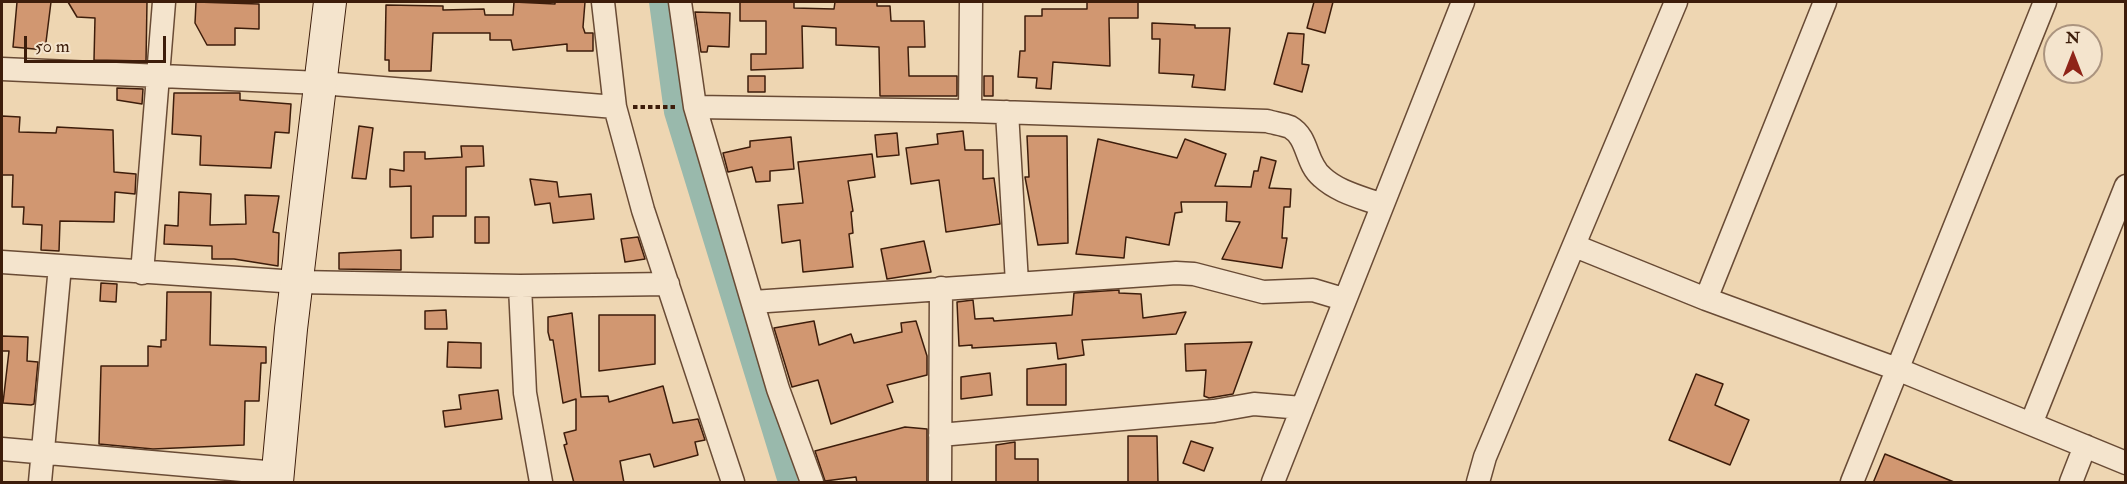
<!DOCTYPE html>
<style>
body{margin:0}
#map{position:relative;width:2127px;height:484px;overflow:hidden;background:#eed6b2;font-family:"IM FELL Double Pica",serif}
canvas{display:block}
.frame{position:absolute;inset:0;border:3px solid #3d1d0b;pointer-events:none}
.north{position:absolute;left:2043px;top:24px;width:60px;height:60px;box-sizing:border-box;background:#f4e4cd;border:2px solid #ab947f;border-radius:50%;rotate:0deg;font-size:16px;font-weight:700;line-height:24px;text-align:center;color:#3d1d0b}
.north::after{content:'';display:block;margin:auto;width:21px;height:27px;background:#8f2418;clip-path:polygon(50% 0,100% 100%,50% 72%,0 100%)}
.scale{position:absolute;left:24px;top:36px;width:142px;height:27px;box-sizing:border-box;border:3px solid #3d1d0b;border-top:0;padding-left:8px;font-size:18px;line-height:21px;white-space:nowrap;color:#3d1d0b;-webkit-text-stroke:4px #f4e4cd;paint-order:stroke}
</style>
<div id="map">
<canvas width="2127" height="484"></canvas>
<div class="frame"></div>
<div class="north">N</div>
<div class="scale">50 m</div>
</div>
<script>
const context = document.querySelector('canvas').getContext('2d');
context.lineJoin = 'round';
function stroke(path, color, width, dash) {
  context.strokeStyle = color;
  context.lineWidth = width;
  context.lineCap = dash ? 'butt' : 'round';
  context.setLineDash(dash || []);
  context.stroke(path);
}
function paint(path, color) {
  context.fillStyle = color;
  context.fill(path, 'evenodd');
}
stroke(new Path2D(`
 M659 2 674 112 788 482`), '#99b9ac', 20);
const building = new Path2D(`
 M17 2H51L45 50 13 47Z
 M68 2H147L146 61 94 60 95 18 77 17Z
 M196 2 259 4V29L235 28V45H207L195 23Z
 M514 2 555 4V2H585L583 27 585 33H593V51H567V44L513 50 511 40H490V33H433L431 71H389V60H385L386 5 443 6V10L484 9 485 15H513Z
 M740 2H794V8L834 9 835 2H877V6H890L891 21H924L925 47H908L909 76H957V96H880L879 47 836 45V28L802 26 803 68 751 70V54H766V21H740Z
 M1087 2H1138V18H1109L1110 66 1053 62 1051 89 1036 88 1037 78 1018 77 1020 51H1025V16H1042V9H1087Z
 M1314 2H1333L1325 33 1307 28Z
 M695 12 730 13 729 47 708 46 707 52H701Z
 M1152 23 1195 25V28H1230L1225 90 1192 87 1194 75 1159 73 1160 39H1152Z
 M1288 33 1304 34 1302 64 1309 65 1302 92 1274 84Z
 M748 76H765V92H748Z
 M984 76H993V96H984Z
 M117 88 143 89 142 104 117 100Z
 M174 93H240V100L291 104 289 133 275 132 271 168 200 165 201 136 172 134Z
 M2 116 20 117 19 132 56 133 57 127 113 130 114 172 136 174 135 194 115 192 114 222 60 221 59 251 41 250 42 225 23 224 24 207H12L13 175H2Z
 M359 126 373 128 366 179 352 178Z
 M963 131 965 150H983V179L994 178 1000 224 946 232 939 180 911 184 906 148 938 144 937 134Z
 M897 133 899 155 877 157 875 135Z
 M1027 136H1067L1068 243 1038 245 1025 177H1029Z
 M791 137 794 169 770 171V181L756 182 752 167 728 172 723 153 750 147V141Z
 M1098 139 1177 158 1185 139 1226 154 1215 186 1251 187 1254 171H1258L1261 157 1276 161 1269 188 1291 189 1290 207H1284L1282 238H1287L1282 268 1222 259 1240 222 1226 221 1227 202H1181L1182 212 1175 213 1169 245 1126 237 1124 258 1076 254Z
 M461 146H483L484 166 466 167V216H433V237L411 238V186L390 187V169L404 171V152H425V159L462 157Z
 M872 154 875 177 848 181 853 211 851 212 853 233 849 234 853 267 803 272 800 240 782 243 778 205 803 203 798 162Z
 M530 179 557 182 559 197 591 194 594 219 553 223 550 203 535 205Z
 M179 192 211 194 210 225 246 224 245 195 279 196 273 232 279 233 278 266 234 259H212V246L164 244 165 225 178 226Z
 M475 217H489V243H475Z
 M638 237 645 259 625 262 621 239Z
 M924 241 931 272 887 279 881 249Z
 M401 250V270L339 269V253Z
 M101 283 117 284 116 302 100 301Z
 M1119 290V293L1141 294 1143 318 1186 312 1176 334 1082 340 1084 355 1058 359 1056 343 972 348V345L959 346 957 302 973 300 975 319 993 318 994 321 1072 315 1074 293Z
 M167 292H211L210 345 266 347V363H261L259 401H245L244 445 153 449 99 444 101 366H148V346L161 347V340H166Z
 M446 310 447 329H425V311Z
 M572 313 581 397 608 396 609 402 663 386 673 423 698 419 705 440 695 442 698 455 654 467 650 454 620 461 624 483H574L564 445 567 444 564 433 576 430V399L563 403 553 340H550L548 332V317Z
 M599 315H655V364L599 371Z
 M814 321 819 345 851 334 854 343 902 332 901 323 916 321 927 356V375L887 385 893 402 831 424 818 380 792 387 774 328Z
 M2 336 28 337 27 361 38 362 34 404 31 405 3 403 9 351H2Z
 M448 342 481 343V368L447 367Z
 M1252 342 1233 394 1209 398 1204 396 1206 370 1186 371 1185 344Z
 M1066 364V405H1027V369Z
 M990 373 992 395 961 399V377Z
 M1696 374 1723 384 1715 405 1749 420 1730 465 1669 440Z
 M498 390 502 419 445 427 443 411 461 409 459 395Z
 M905 427 927 429V483H857L856 477 825 481 815 451Z
 M1128 436H1157L1158 483H1128Z
 M1191 441 1213 448 1204 471 1183 463Z
 M1015 442V459H1038V483H996V445Z
 M1885 454 1954 482V483H1873Z`);
paint(building, '#d19771');
stroke(building, '#3d1d0b', 1.5);
const street = new Path2D(`
 M603 2 615 107 643 210 733 482
 M680 2 695 107 778 389 812 482
 M2 69 321 83 615 107
 M695 107 970 111 1267 121C1273 123 1283 124 1290 127 1309 138 1305 163 1322 177 1338 192 1361 197 1382 205
 M970 111 971 2
 M1007 112 1017 283
 M1575 246 1706 299 1897 369 2126 463
 M2 262 297 282 520 286 668 284
 M142 273 164 2
 M520 286 525 393 541 482
 M1706 299 1825 2
 M753 302 1176 273 1194 274 1263 292 1313 290 1343 299
 M2031 424 2126 186
 M940 435 1214 411 1254 404 1302 408
 M2 449 277 473
 M40 482 60 266
 M940 482 941 288
 M1273 482 1463 2
 M1478 482 1485 457 1676 2
 M1852 482 2045 2
 M2071 482 2085 446`);
const secondary = new Path2D(`
 M277 482 291 329 330 2`);
stroke(street, '#694b35', 25);
stroke(secondary, '#3d1d0b', 34);
stroke(new Path2D(`
 M633 107H677`), '#3d1d0b', 4, [4.5, 3]);
stroke(street, '#f4e4cd', 22);
stroke(secondary, '#f4e4cd', 32);
</script>
